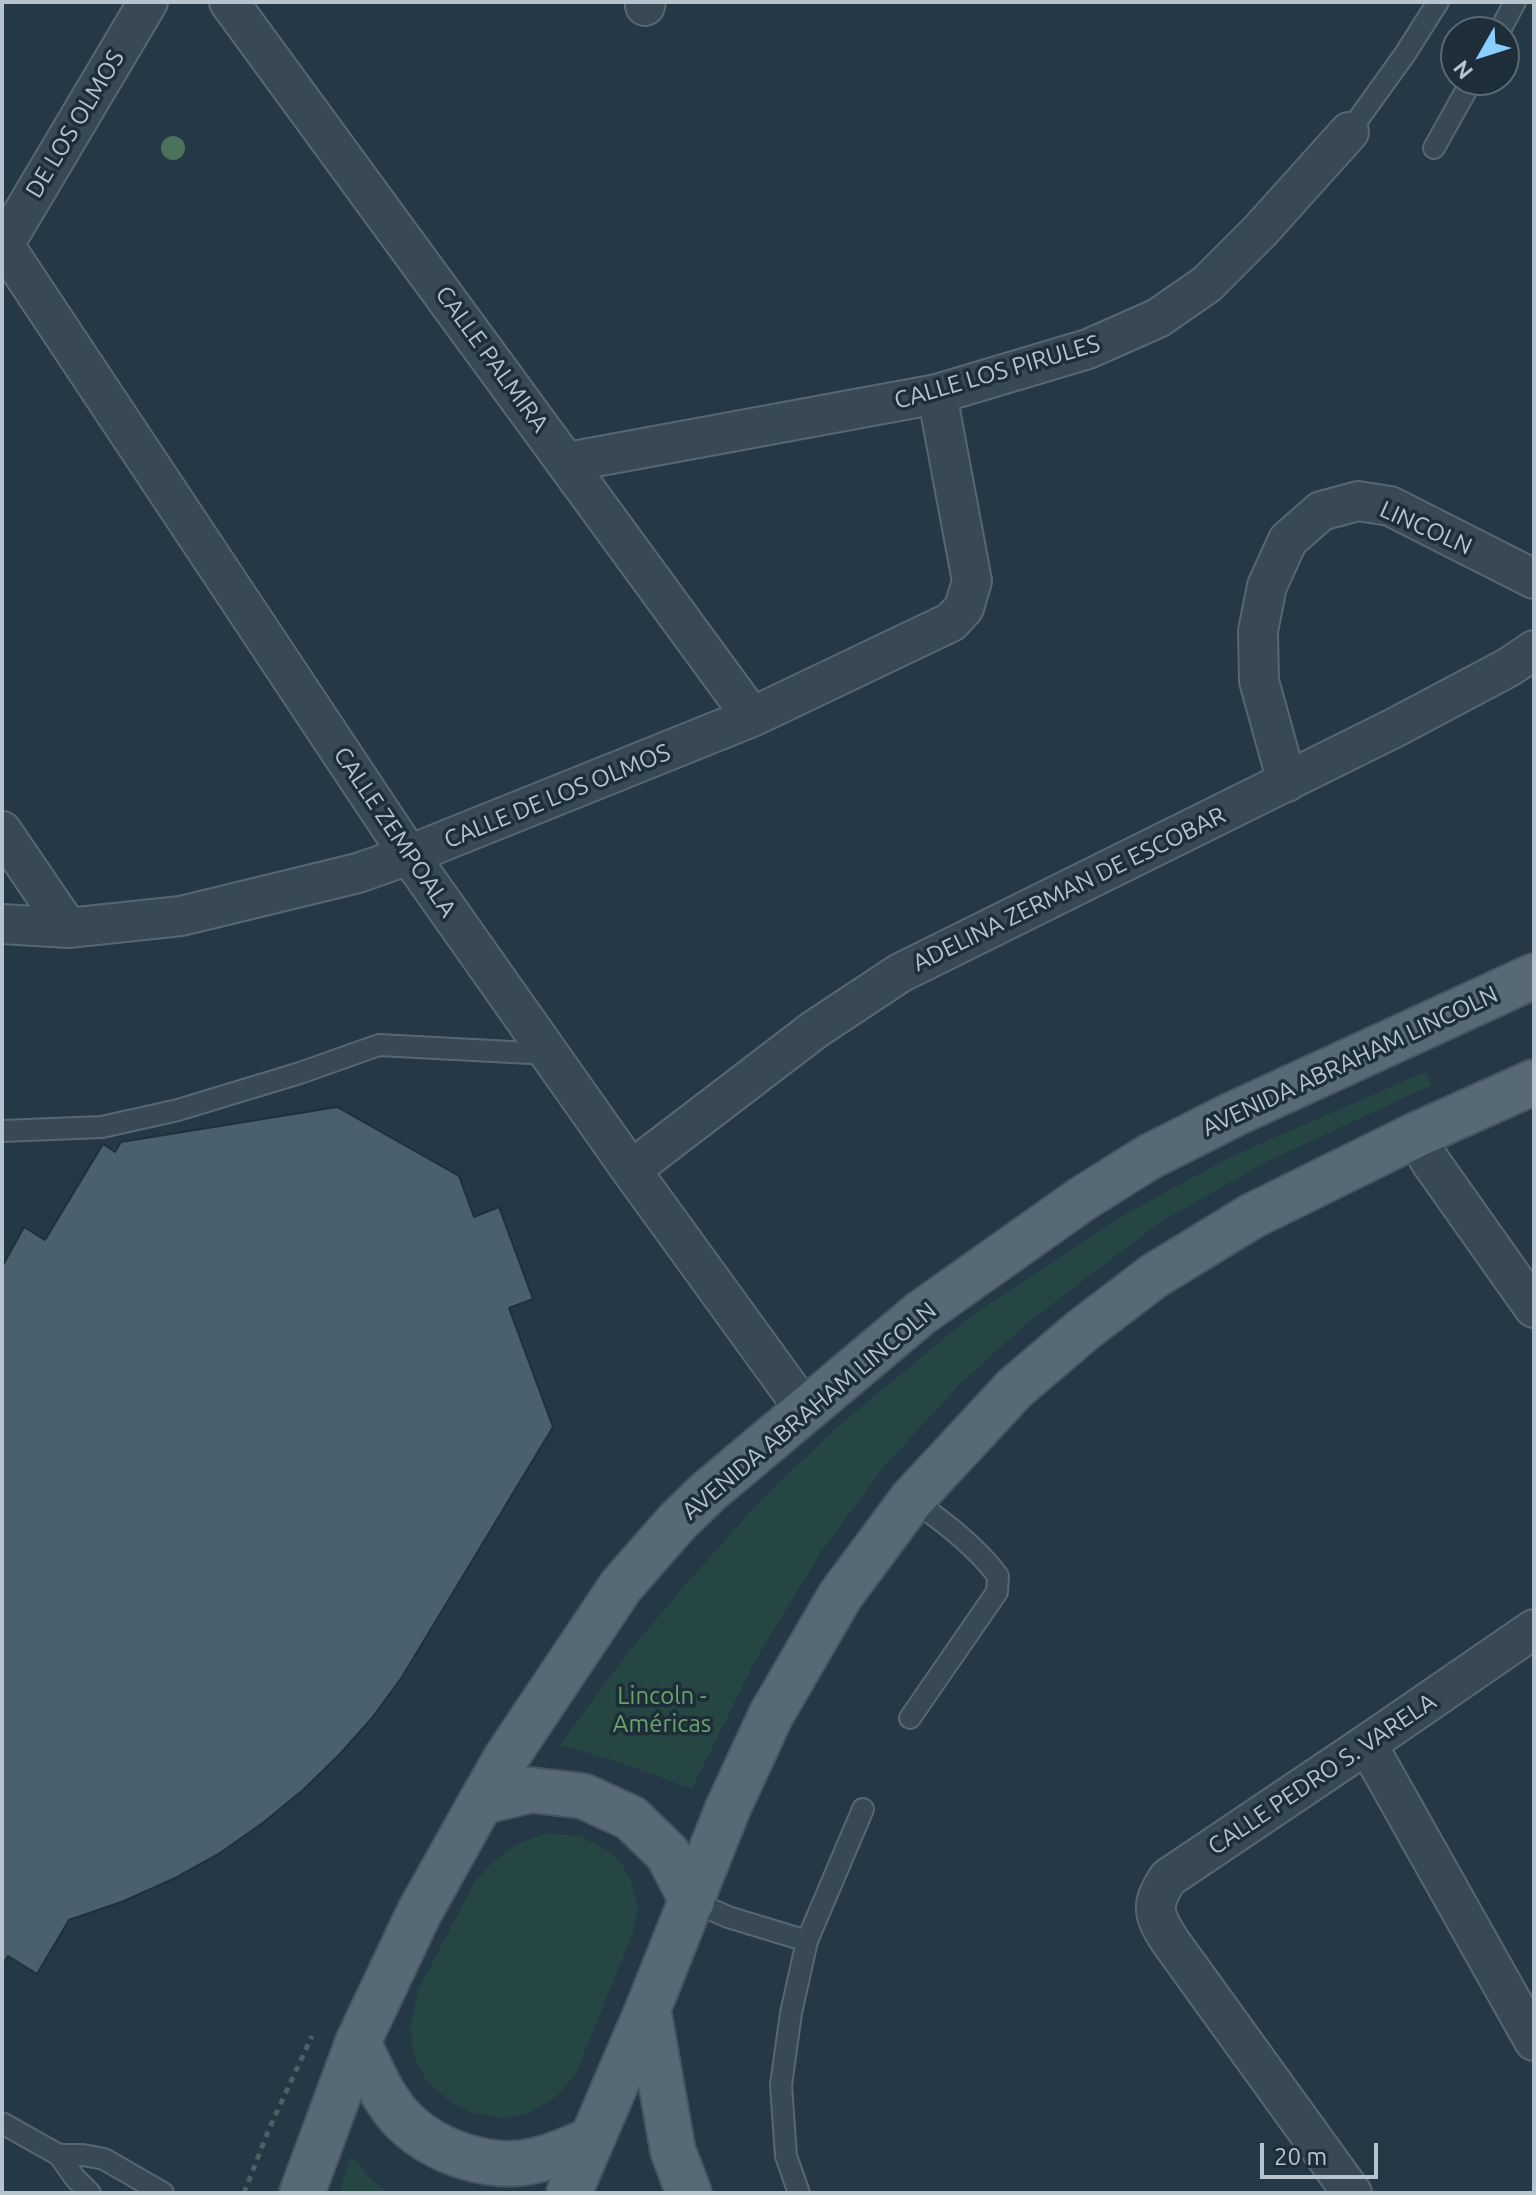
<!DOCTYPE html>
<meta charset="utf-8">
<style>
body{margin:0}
#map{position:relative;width:1536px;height:2195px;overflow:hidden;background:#243845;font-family:Ubuntu,sans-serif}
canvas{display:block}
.frame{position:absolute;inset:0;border:4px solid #b6c4ce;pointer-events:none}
.north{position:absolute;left:1440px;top:16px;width:80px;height:80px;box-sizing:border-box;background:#1d2e39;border:2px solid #5a6a75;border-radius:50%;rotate:231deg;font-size:22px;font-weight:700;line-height:32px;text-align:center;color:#b6c4ce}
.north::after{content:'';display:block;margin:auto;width:28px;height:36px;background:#8aceff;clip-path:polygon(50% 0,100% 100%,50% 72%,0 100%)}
.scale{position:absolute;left:1260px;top:2143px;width:118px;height:36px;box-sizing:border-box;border:4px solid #b6c4ce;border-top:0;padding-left:10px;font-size:24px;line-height:28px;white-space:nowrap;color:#b6c4ce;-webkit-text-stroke:6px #1d2e39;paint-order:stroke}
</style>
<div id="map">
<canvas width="1536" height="2195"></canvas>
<div class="frame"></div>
<div class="north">N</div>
<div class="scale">20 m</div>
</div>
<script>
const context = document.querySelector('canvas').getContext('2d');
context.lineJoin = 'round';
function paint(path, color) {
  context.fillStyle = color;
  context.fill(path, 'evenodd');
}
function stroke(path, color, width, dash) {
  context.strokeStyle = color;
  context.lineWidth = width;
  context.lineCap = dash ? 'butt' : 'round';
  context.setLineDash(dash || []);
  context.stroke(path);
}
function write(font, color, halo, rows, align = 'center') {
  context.font = font + ' Ubuntu,sans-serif';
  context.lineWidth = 7;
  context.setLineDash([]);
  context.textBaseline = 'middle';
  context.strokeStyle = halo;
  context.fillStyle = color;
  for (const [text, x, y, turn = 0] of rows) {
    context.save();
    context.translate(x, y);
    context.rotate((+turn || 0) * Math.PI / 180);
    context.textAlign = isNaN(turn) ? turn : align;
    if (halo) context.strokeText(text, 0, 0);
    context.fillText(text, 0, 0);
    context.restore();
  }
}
paint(new Path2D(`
 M1425 1072 1432 1085 1266 1162 1159 1223 1030 1321 960 1384 882 1469 821 1552 756 1659 692 1789 613 1760 560 1745 626 1655 686 1584 761 1500 843 1422 971 1316 1117 1219 1228 1158Z
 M547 1833 579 1836 607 1850 624 1867 631 1882 638 1907 633 1933 576 2073 557 2096 528 2114 501 2118 473 2113 449 2101 426 2080 414 2056 410 2026 418 1990 475 1881 493 1862 517 1844Z
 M351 2156 373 2181 389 2193H339Z`), '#264643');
const building = new Path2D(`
 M337 1107 459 1176 474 1217 499 1207 533 1299 509 1308 553 1427 402 1677 372 1718 339 1755 303 1790 264 1822 220 1853 173 1879 124 1901 69 1920 37 1974 8 1956 2 1965V1267L24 1227 45 1240 103 1144 115 1152 121 1142Z`);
paint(building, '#4a616d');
stroke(building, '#1f303b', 2);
const service = new Path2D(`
 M1499 32 1515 2
 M1349 132 1405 54 1438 2
 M1434 148 1472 80
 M2 1131 102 1127 178 1110 300 1073 379 1045 549 1054
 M910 1718 997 1592 998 1576C976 1546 942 1521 912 1499
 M692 1901 728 1917 807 1941
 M2 2123 59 2155 75 2178 90 2193
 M59 2155H83L104 2159 163 2193
 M799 2193 786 2156 781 2085 791 2013 807 1941 863 1809`);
const minor = new Path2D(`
 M229 2 752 717
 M645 6 646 2
 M2 242 409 855 631 1170 805 1410
 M2 248 148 2
 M568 462 937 394 1088 349 1158 318 1207 284 1260 231 1349 132
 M1287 782 1259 681 1258 631 1267 586 1288 540 1321 511 1358 501 1390 506 1534 579
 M2 831 68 928
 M2 924 68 928 181 916 358 873 409 855 752 717 951 622 964 608 972 581 937 394
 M1416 1135 1430 1161 1534 1308
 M631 1170 814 1030 900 973 1396 727 1509 667 1534 650
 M1367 1744 1534 2041
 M1352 2193 1170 1941C1153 1914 1150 1906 1168 1878L1367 1744 1534 1629`);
const primary = new Path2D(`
 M481 1802 531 1790 583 1796 631 1818 668 1854 692 1901
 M648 2009 673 2151 689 2193
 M358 2042C371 2069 383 2101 405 2122 437 2153 494 2172 537 2160 555 2156 573 2147 590 2141
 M302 2193 358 2042 419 1913 481 1802 506 1758 621 1586 678 1521 708 1492 921 1313 1082 1199 1149 1157 1234 1114 1534 976
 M569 2193 648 2009 728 1808 771 1715 840 1596 912 1499 1015 1388 1083 1330 1154 1276 1252 1216 1416 1135 1534 1082`);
stroke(service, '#576771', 24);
stroke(minor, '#576771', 42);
stroke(primary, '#455560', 48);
stroke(new Path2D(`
 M244 2193 269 2129 312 2036`), '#466361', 5, [6, 6]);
stroke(service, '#394954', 20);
stroke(minor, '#394954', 38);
stroke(primary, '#576974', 44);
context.fillStyle = '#4b725a';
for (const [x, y] of [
 [173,148]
]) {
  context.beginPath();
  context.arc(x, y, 12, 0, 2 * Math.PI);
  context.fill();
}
write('24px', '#b6c4ce', '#1d2e39', [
 ["DE LOS OLMOS",75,124,-59],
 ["CALLE PALMIRA",492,359,54],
 ["CALLE LOS PIRULES",997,372,-16],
 ["LINCOLN",1426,528,24],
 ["CALLE DE LOS OLMOS",557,796,-22],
 ["CALLE ZEMPOALA",395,832,56],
 ["ADELINA ZERMAN DE ESCOBAR",1069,889,-26],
 ["AVENIDA ABRAHAM LINCOLN",1350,1061,-25],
 ["AVENIDA ABRAHAM LINCOLN",809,1411,-40],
 ["CALLE PEDRO S. VARELA",1322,1774,-34]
]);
write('24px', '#6ba16c', '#1d2e39', [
 ["Lincoln -",662,1696],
 ["Américas",662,1724]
]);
</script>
